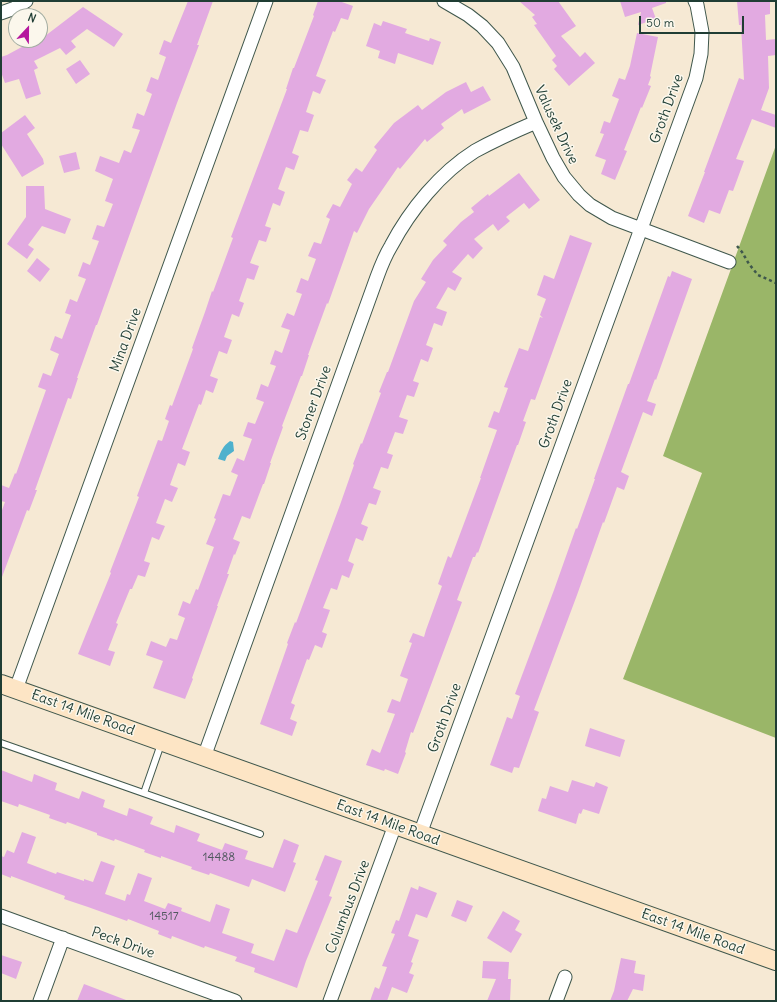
<!DOCTYPE html>
<style>
body{margin:0}
#map{position:relative;width:777px;height:1002px;overflow:hidden;background:#f6e9d4;font-family:Delius,sans-serif}
canvas{display:block}
.frame{position:absolute;inset:0;border:2px solid #1f3d34;pointer-events:none}
.north{position:absolute;left:8px;top:8px;width:40px;height:40px;box-sizing:border-box;background:#fbf7ec;border:1px solid #a3ada2;border-radius:50%;rotate:22deg;font-size:11px;font-weight:700;line-height:16px;text-align:center;color:#1f3d34}
.north::after{content:'';display:block;margin:auto;width:14px;height:18px;background:#b5179e;clip-path:polygon(50% 0,100% 100%,50% 72%,0 100%)}
.scale{position:absolute;left:639px;top:16px;width:105px;height:18px;box-sizing:border-box;border:2px solid #1f3d34;border-top:0;padding-left:5px;font-size:12px;line-height:14px;white-space:nowrap;color:#1f3d34;-webkit-text-stroke:3px #fbf7ec;paint-order:stroke}
</style>
<div id="map">
<canvas width="777" height="1002"></canvas>
<div class="frame"></div>
<div class="north">N</div>
<div class="scale">50 m</div>
</div>
<script>
const context = document.querySelector('canvas').getContext('2d');
context.lineJoin = 'round';
function paint(path, color) {
  context.fillStyle = color;
  context.fill(path, 'evenodd');
}
function stroke(path, color, width, dash) {
  context.strokeStyle = color;
  context.lineWidth = width;
  context.lineCap = dash ? 'butt' : 'round';
  context.setLineDash(dash || []);
  context.stroke(path);
}
function write(font, color, halo, rows, align = 'center') {
  context.font = font + ' Delius,sans-serif';
  context.lineWidth = 3;
  context.setLineDash([]);
  context.textBaseline = 'middle';
  context.strokeStyle = halo;
  context.fillStyle = color;
  for (const [text, x, y, turn = 0] of rows) {
    context.save();
    context.translate(x, y);
    context.rotate((+turn || 0) * Math.PI / 180);
    context.textAlign = isNaN(turn) ? turn : align;
    if (halo) context.strokeText(text, 0, 0);
    context.fillText(text, 0, 0);
    context.restore();
  }
}
paint(new Path2D(`
 M776 145V738L623 679 702 473 663 456Z`), '#9ab668');
paint(new Path2D(`
 M230 441 233 442 234 451 227 456 225 461 218 459C221 451 223 446 230 441Z`), '#4eb1cd');
paint(new Path2D(`
 M188 1H213L197 45H199L177 103 97 325H96L77 378H78L71 399 68 398 35 490H37L29 511 27 510 2 577H1V513L5 502 1 501V485L9 488 15 473 16 474 46 390 38 387 43 373 51 376 59 354 50 350 55 336 62 339 71 315 65 313 70 299 77 302 86 279 78 276 83 262 90 265 99 241 92 239 97 225 104 227 113 204 105 201 113 179 95 171 100 156 119 163 124 150 131 153 140 130 132 128 137 113 144 116 152 94 146 91 151 77 158 80 166 57 159 54 164 40 171 43Z
 M318 1H339L353 6 348 20 341 18 335 32 333 31 316 76 326 80 320 94 313 91 306 112 314 115 308 132 300 130 292 153 299 156 294 170 286 167 278 189 285 192 280 206 273 203 265 226 271 228 266 242 259 240 250 263 259 266 254 280 247 278 239 301 244 303 239 317 232 314 224 337 232 340 227 354 219 351 210 376 218 379 213 393 206 390 201 405 199 404 182 449 190 452 185 466 178 463 170 485 178 488 172 502 165 499 156 523 165 526 159 540 152 537 144 561 150 563 145 577 138 575 132 589H130L116 623 118 624 108 650 115 652 110 666 78 654 86 634 111 573 110 572 139 497 137 496 158 440 162 441 169 421 165 419 170 405 172 406 193 349 192 348 205 312 212 291 213 292 233 238 231 237 270 134 287 89H286L293 68H294L314 16 313 15Z
 M519 1H558L576 26 561 36 580 57 585 52 595 63 569 86 554 69 557 66 552 60 556 56 534 25 537 24 532 17 535 15Z
 M620 1H666V3L652 8 656 19 638 25 641 12 625 17Z
 M737 1H770V14L765 15 766 40 776 39V55L768 56 769 88 761 110 776 115V128L752 119 736 159 744 161 733 191 729 190 720 214 709 210 704 223 688 216 705 172H704L739 78 744 80 741 25H739Z
 M83 7 123 34 114 47 87 29 71 41 76 47 66 55 60 48 34 61 38 68 34 70 41 94 26 99 19 79 5 83 1 72V57L7 55 31 42 32 46Z
 M383 21 407 29 405 33 429 41 430 38 441 42 433 65 398 53 395 64 378 58 380 51 366 46 374 23 381 26Z
 M637 33 658 37 650 76 651 77 648 85 651 86 642 108 641 107 624 150 627 151 615 180 601 174 606 160 595 156 604 134 600 133 604 121 610 123 619 99 612 96 619 78 625 80 630 66Z
 M80 60 90 74 76 84 66 69Z
 M466 82 471 92 483 86 491 100 464 114 462 109 441 124 444 128 427 142 425 139 400 169 398 167 369 209 357 233 354 231 328 304 327 303 308 355H309L302 376H301L282 426 283 427 270 463H271L264 484H263L250 519 242 516 233 539 240 542 235 555 234 554 227 574H229L217 606H218L192 678 193 679 185 699 153 688 163 661 146 655 151 641 166 647 170 638 177 640 185 618 178 615 183 601 190 604 196 589 198 590 214 547 206 544 216 519 214 518 223 494 230 496 238 475 231 472 237 458 244 461 252 439 243 436 248 422 255 424 264 402 256 399 261 384 268 387 276 366 270 364 275 350 282 353 290 330 281 327 287 313 294 316 302 294 296 292 301 278 308 281 316 259 308 256 314 242 321 244 330 219 326 217 333 204 340 207 352 184 347 180 356 168 362 172 377 150 374 147 394 123 418 105 422 110 446 92Z
 M25 115 35 128 27 134 43 159 44 164 22 177 1 144V133Z
 M76 152 80 169 64 173 59 156Z
 M519 173 540 200 529 209 524 203 506 217 510 221 498 231 493 224 474 239 483 248 473 259 468 254 452 272 462 278 455 291 448 287 436 308 447 312 442 326 434 323 426 345 433 348 428 362 421 359 413 381 419 383 414 397 407 395 399 417 408 420 403 434 395 432 387 453 393 455 388 469 381 467 373 488 381 491 376 505 369 503 361 524 368 527 363 541 356 538 348 561 354 564 349 578 342 575 337 590 331 588 323 608 330 610 322 632 327 634 322 648 315 645 309 660 307 659 291 703 295 705 290 719 297 722 292 736 260 724 288 644 287 643 295 622 296 623 340 505 354 465 353 464 361 443 362 444 381 393 379 392 387 372H388L414 301 426 282 421 279 433 260 447 245 443 241 461 222 474 212 471 208 488 194 489 196Z
 M26 186H44L45 209 71 219 65 234 42 226 28 245 34 249 27 259 7 244 26 217Z
 M570 235 592 243 535 400 531 399 523 421 526 422 518 445H517L478 553 477 552 475 557H473L457 600 462 602 413 733 411 732 405 752 406 753 398 774 385 769 384 771 366 765 372 749 380 753 395 714 387 712 392 699 400 702 408 679 400 676 412 643 409 642 413 633 424 637 426 630 442 586 438 584 448 556 451 558 481 478H480L497 430 488 427 494 411 499 413 508 388 504 387 519 348 528 351 540 317 543 318 540 315 546 299 537 295 544 275 554 279Z
 M37 258 50 269 40 282 27 271Z
 M672 271 692 279 656 380 655 379 647 401 656 404 652 416 643 412 621 472 629 476 624 490 617 487 604 523 603 522 577 595 534 710 539 712 519 768 514 767 512 773 490 765 507 717 512 719 520 696 515 694 554 590 576 528 577 529 595 479H594L628 384H629L668 276 670 277Z
 M590 728 625 740 620 757 585 746Z
 M1 770 32 782 34 774 57 783 55 790 79 799 82 791 105 800 103 807 127 816 129 808 153 817 150 824 174 833 176 825 200 834 197 841 222 850 225 843 248 851 245 859 273 868 284 839 299 845 293 862 296 863 285 892 252 879 249 887 210 873 209 875 191 869 192 867 161 856V858L144 852 145 850 115 839 114 841 97 835V833L67 822 66 824 49 818 50 815 19 804 18 807 1 801Z
 M572 780 594 787 596 782 608 787 599 814 583 809 581 814 579 813 576 824 538 811 542 798 546 799 550 786 568 792Z
 M22 832 36 837 27 863 56 874 57 872 84 881V879L93 882 101 861 115 866 105 894 125 901 127 894 130 895 138 873 152 878 144 901 165 909 168 903 182 908 181 911 210 922 216 904 230 909 222 933 254 944 251 953 274 961 286 929 297 933 318 881 315 880 325 855 342 861 329 896 332 897 306 961 297 988 254 972 255 968 235 961 237 957 205 946 204 948 172 936 171 939 158 934 159 931 128 919 127 921 88 907 64 899 65 896 11 876V878L1 874V856L4 857 7 850 14 853Z
 M419 886 437 893 427 918 416 914 408 936 419 940 411 962 413 963 409 973 414 975 407 993 392 987 387 1001H370L375 987 379 989 387 967 382 966 395 934 391 933 396 920 399 921 411 887 418 890Z
 M457 900 473 906 466 922 451 916Z
 M503 911 520 921 515 930 522 934 511 953 487 938Z
 M1 955 22 962 16 979 1 973Z
 M621 958 636 961 634 973 645 975 643 991 633 989 627 1001H610L614 991Z
 M483 961 509 962 508 979H511L510 1001H487L496 979 482 978Z
 M84 984 126 1000V1001H77Z`), '#e2aae1');
const service = new Path2D(`
 M1 743 260 834
 M144 793 161 744`);
const minor = new Path2D(`
 M444 1 468 15 482 26 498 43 513 67 536 122 553 158 564 177 579 195 590 205 612 218 729 262
 M1 13 15 8 26 1
 M16 689 266 1
 M204 757 377 277C381 266 385 256 391 246 410 210 440 173 475 151 495 140 515 131 536 122
 M420 834 696 78 701 54 702 32 697 5 695 1
 M1 916 235 1001
 M40 1001 63 938
 M330 1001 395 825
 M556 1001 565 977`);
const secondary = new Path2D(`
 M1 684 776 961`);
stroke(service, '#3f574c', 8);
stroke(minor, '#3f574c', 15);
stroke(secondary, '#3f574c', 20);
stroke(new Path2D(`
 M737 246 742 252 749 264 758 275 776 283`), '#3f574c', 2.5, [3, 3]);
stroke(service, '#fff', 6);
stroke(minor, '#fff', 13);
stroke(secondary, '#fde5c5', 18);
write('12px', '#50585f', null, [
 ["14488",219,858],
 ["14517",164,917]
]);
write('14px', '#1f3d34', '#fbf7ec', [
 ["Groth Drive",667,109,-70],
 ["Valusek Drive",556,125,65],
 ["Mina Drive",126,340,-70],
 ["Stoner Drive",314,403,-70],
 ["Groth Drive",556,414,-70],
 ["East 14 Mile Road",83,713,20],
 ["Groth Drive",445,718,-70],
 ["East 14 Mile Road",388,823,20],
 ["Columbus Drive",348,907,-69],
 ["East 14 Mile Road",693,932,20],
 ["Peck Drive",123,943,20]
]);
</script>
